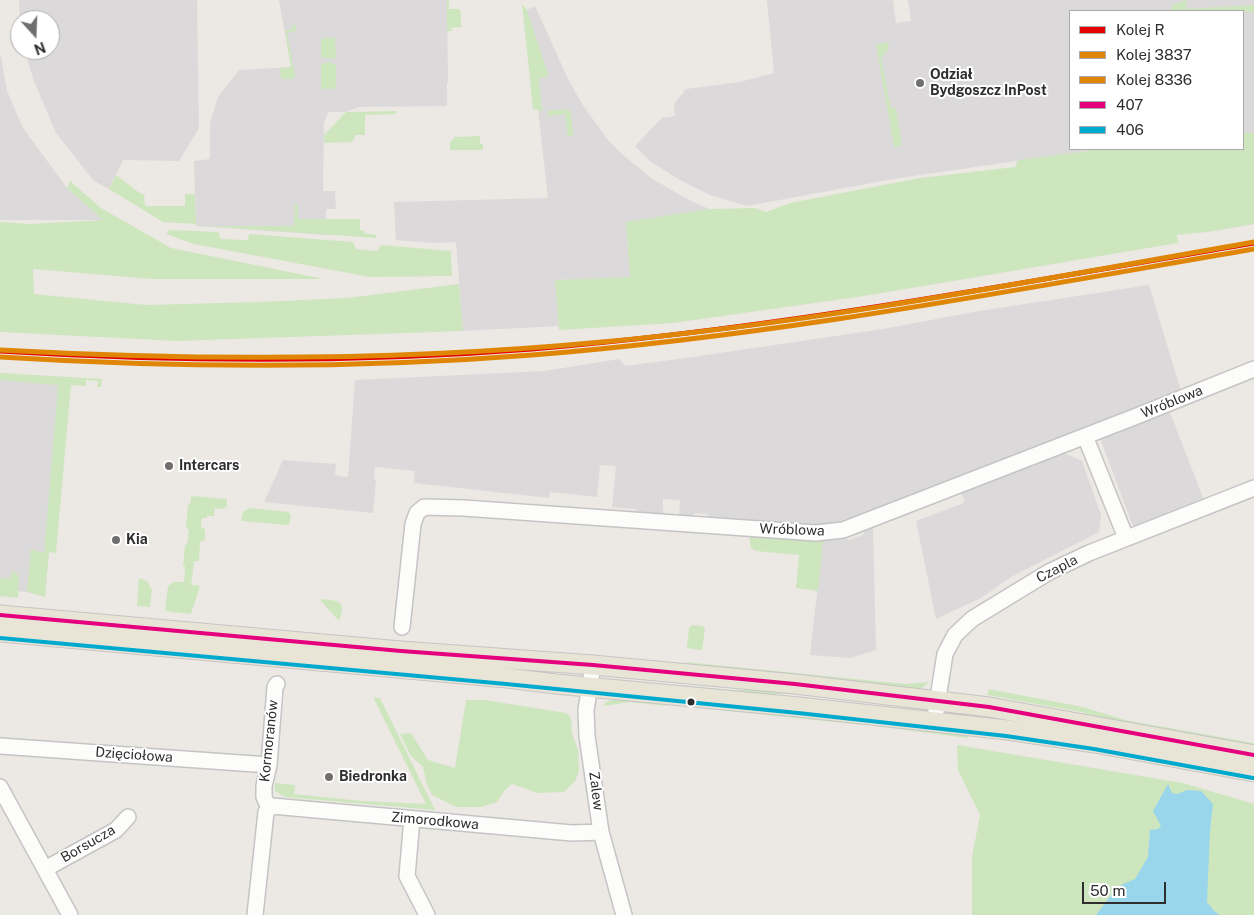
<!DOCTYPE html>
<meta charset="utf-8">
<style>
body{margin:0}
#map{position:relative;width:1254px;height:915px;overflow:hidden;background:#ece8e4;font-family:"Public Sans",sans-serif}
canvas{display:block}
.legend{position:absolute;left:1069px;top:10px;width:175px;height:140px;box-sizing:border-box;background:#fff;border:1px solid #ababab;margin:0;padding:6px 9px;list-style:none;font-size:15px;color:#2e2e2e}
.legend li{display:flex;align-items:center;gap:10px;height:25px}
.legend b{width:25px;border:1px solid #ababab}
.north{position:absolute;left:10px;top:10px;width:50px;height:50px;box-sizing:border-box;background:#fff;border:1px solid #ababab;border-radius:50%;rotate:160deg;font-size:14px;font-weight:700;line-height:20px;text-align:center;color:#2e2e2e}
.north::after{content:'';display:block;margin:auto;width:18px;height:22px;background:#706f6e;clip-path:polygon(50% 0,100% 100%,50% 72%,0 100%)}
.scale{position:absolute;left:1082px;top:882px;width:84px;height:22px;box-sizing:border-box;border:2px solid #2e2e2e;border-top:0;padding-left:6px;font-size:15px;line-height:18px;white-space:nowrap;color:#2e2e2e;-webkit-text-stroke:4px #fff;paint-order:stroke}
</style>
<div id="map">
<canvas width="1254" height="915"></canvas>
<ul class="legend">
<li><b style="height:6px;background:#e50000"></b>Kolej R</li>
<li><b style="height:6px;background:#e08607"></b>Kolej 3837</li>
<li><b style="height:6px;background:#e08607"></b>Kolej 8336</li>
<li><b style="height:6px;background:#e5007d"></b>407</li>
<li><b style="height:6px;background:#00a9ce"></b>406</li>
</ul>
<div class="north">N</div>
<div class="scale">50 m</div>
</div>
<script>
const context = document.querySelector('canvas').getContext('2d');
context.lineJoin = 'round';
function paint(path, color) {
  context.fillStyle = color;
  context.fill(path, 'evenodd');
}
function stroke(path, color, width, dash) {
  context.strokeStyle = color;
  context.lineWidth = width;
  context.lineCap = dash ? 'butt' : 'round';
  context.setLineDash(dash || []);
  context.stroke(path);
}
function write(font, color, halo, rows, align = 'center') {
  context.font = font + ' "Public Sans",sans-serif';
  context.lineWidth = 4;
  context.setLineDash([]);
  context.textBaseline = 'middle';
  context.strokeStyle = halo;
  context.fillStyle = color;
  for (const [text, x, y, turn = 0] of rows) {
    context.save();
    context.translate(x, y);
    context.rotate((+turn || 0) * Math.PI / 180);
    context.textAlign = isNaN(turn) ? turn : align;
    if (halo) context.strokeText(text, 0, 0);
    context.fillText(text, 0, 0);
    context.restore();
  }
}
paint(new Path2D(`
 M19 0H197L199 128 179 161 123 160 109 189 94 181 56 133 34 81 24 50H50V20H20V26Z
 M279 0H447L448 83H447V106L359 107 346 112H328L324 123 323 191H335L336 209H326V235L196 226 194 161 210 159V123L218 97 239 70 291 67Z
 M767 0H893L896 23 911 21 908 0H1254V224L1207 232 1243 149V11H1070V149H1101L899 178 747 206 710 195 680 180 651 162 635 146 662 118 675 116 674 104 686 89 740 82 774 73Z
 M535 6 568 79 582 104 608 140 623 155 651 178 687 199 709 209 626 222 630 277 555 280 559 326 463 331 456 242 434 243 396 240 394 202 548 198 527 10Z
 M0 52 7 91 23 128 67 188 104 220H0Z
 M1149 285 1181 391 891 504 825 526 710 518 707 514 695 513 691 517 679 516 680 500 663 499V514L636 513V509L612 507 616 466 600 465 597 497 550 492 549 498 414 483 415 471 375 467 374 479 376 480 373 513 264 502 283 460 336 464 335 475 348 477 355 380 544 371 619 359 625 366 686 358 883 329 979 311Z
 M0 373 64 377 45 597 27 592 0 590Z
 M1169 410 1204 500 1134 529 1100 438Z
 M1064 453 1082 461 1101 515 1099 532 1011 577 981 598 936 619 916 521 964 503V500L961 493 1030 465Z
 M873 526 876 650 850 658 810 655 823 540 843 537 849 540 863 535 865 528Z`), '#dcd9db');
paint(new Path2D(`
 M447 0H449V9H459L461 13V27L449 28 452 29V31H447Z
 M1186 0 1187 9 1254 5V12L1169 11 1173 5Z
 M522 4 527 10 548 74 547 77 539 78 542 111 533 109Z
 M292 24 296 25V31L287 33 295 76 292 79H281L280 68 291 67 285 31 293 29Z
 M323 38H335L336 58H322L321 56V39Z
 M888 42 889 48 881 58 891 108H896L902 146 894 147 876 45Z
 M332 62V64H336V86L334 89H321V64L323 63Z
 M565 109 570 111 571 114 573 136H568L565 114 548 116 547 111Z
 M397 111 396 114 365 115V135H356L352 142 324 143V135L346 112Z
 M1243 133H1254V224L1207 232 1177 235 1178 243 864 296 673 323 559 330 555 280 630 277 626 222 709 209 755 208 766 212 790 203 920 178 1015 167 1018 160 1088 151V149H1243Z
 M480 136V144H483V150H450V142L455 137Z
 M116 175 141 194H144L145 206H185V194H195L196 224 163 222 109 189Z
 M70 181 101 208 171 248 324 279H152L33 269 34 294 146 305 259 302 347 298 459 284 463 331 177 341 0 332V222L30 224 103 220 67 188Z
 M295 204H298V219H360V230L364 231V233L376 235V238L202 226H294Z
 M169 230 218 232 221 239 248 240 249 234 353 242 356 249 377 251 381 245 451 251 452 276 370 277 194 244 166 234Z
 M0 373 102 379 101 387H97L98 381 86 380V386L71 385 56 553 49 552 45 597 27 592 31 549 44 553 58 385 0 380Z
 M191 496 227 499V506L223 509 215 508 214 516H207V518H202L201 528 205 529V540L200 542 199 561H194L191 585 200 586 191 614 165 611 168 586 174 582H184L185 566H183L185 545H187L189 530 186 527 188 505 191 502Z
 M250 508 288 512 291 515 289 524 287 525 241 521 243 512Z
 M749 534 823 540 818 591 796 588 799 555 756 551 751 548Z
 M13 571 19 576 18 598 0 596V578L11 579V573Z
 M139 578 147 581 152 590 150 607 137 606Z
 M324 599C341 601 346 603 339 621L320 600Z
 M692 625 703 626 705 629 702 650 687 648 689 628Z
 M686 662 906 684 929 682 922 688 918 689 687 665Z
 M613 679 732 690H795L920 708 800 694H728L604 680Z
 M989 689 1083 707 1125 720 1254 743V748L1114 722 1081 712 987 695Z
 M373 697 380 698 435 810 285 797 275 791V783L295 785 294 794 362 801 426 804Z
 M617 698 666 704V706L630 702 603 706 606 702Z
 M466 700H485L566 713 571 717 572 733 578 750 579 771 575 781 564 792 537 793 512 784 505 790 497 802 481 807H456L432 795 427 785 423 767 411 756 400 734 411 733 428 760 455 768Z
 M727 707 863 723V725L708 709Z
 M878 723 970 735 967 738 875 726Z
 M957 745 1183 783 1254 804V915H972V857L980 815 958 770Z`), '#cee6be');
paint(new Path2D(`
 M1168 784 1172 793 1177 794 1187 790 1201 791 1213 804 1210 831 1207 902 1214 911 1220 915H1096L1112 894 1123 884 1135 879 1148 857 1150 830 1158 829 1161 826 1153 811Z`), '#99d6ec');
const minor = new Path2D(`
 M1085 436 1126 538
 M402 627 413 524 417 513 424 507 464 508 816 533 843 530 1137 416 1254 369
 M593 665 586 710 587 736 601 832 624 915
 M934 723 945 654 955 635 972 619 1049 572 1089 553 1254 488
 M0 746 269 765
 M0 787 70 915
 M269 808 264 797V786L269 765 275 687 277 684
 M412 819 407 876 427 915
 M45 869 116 830 128 817
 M255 915 266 812 272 806 572 833 601 832`);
const major = new Path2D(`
 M0 615 401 651 593 665 795 684 989 707 1254 755
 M0 632 507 678 556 684 799 707 1007 730 1095 743 1254 772`);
stroke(minor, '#c5c4c5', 18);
stroke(major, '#c6c5c4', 21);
stroke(minor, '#fcfcfb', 15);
stroke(major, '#e8e4d6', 19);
stroke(new Path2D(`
 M0 615 401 651 593 665 795 684 989 707 1254 755`), '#e5007d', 4);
stroke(new Path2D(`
 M0 638 506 684 798 713 1006 736 1094 749 1253 778`), '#00a9ce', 4);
stroke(new Path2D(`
 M0 351C178 362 355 363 532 349 775 329 1014 284 1254 243`), '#e50000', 5);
stroke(new Path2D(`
 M0 357C178 368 355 369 532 355 775 336 1014 290 1254 249`), '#e08607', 5);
stroke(new Path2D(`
 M0 350C201 361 402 361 602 342 821 322 1038 280 1254 242`), '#e08607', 5);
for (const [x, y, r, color] of [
 [920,83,5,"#706f6e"],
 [169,466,5,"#706f6e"],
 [116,540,5,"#706f6e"],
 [691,702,4.5,"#2e2e2e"],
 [329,777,5,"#706f6e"]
]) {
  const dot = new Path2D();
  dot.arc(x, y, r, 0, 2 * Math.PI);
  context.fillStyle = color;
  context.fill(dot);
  stroke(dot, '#fff', 2);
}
write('bold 14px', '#2e2e2e', '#fff', [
 ["Odział",930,75],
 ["Bydgoszcz InPost",930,91],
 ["Intercars",179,466],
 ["Kia",126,540],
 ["Biedronka",339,777]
], 'left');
write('14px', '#2e2e2e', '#fff', [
 ["Wróblowa",1172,402,-22],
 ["Wróblowa",792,530,2],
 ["Czapla",1057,569,-27],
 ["Kormoranów",269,741,-84],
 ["Dzięciołowa",134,755,4],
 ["Zalew",596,791,83],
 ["Zimorodkowa",435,821,5],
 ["Borsucza",88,844,-30]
]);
</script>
